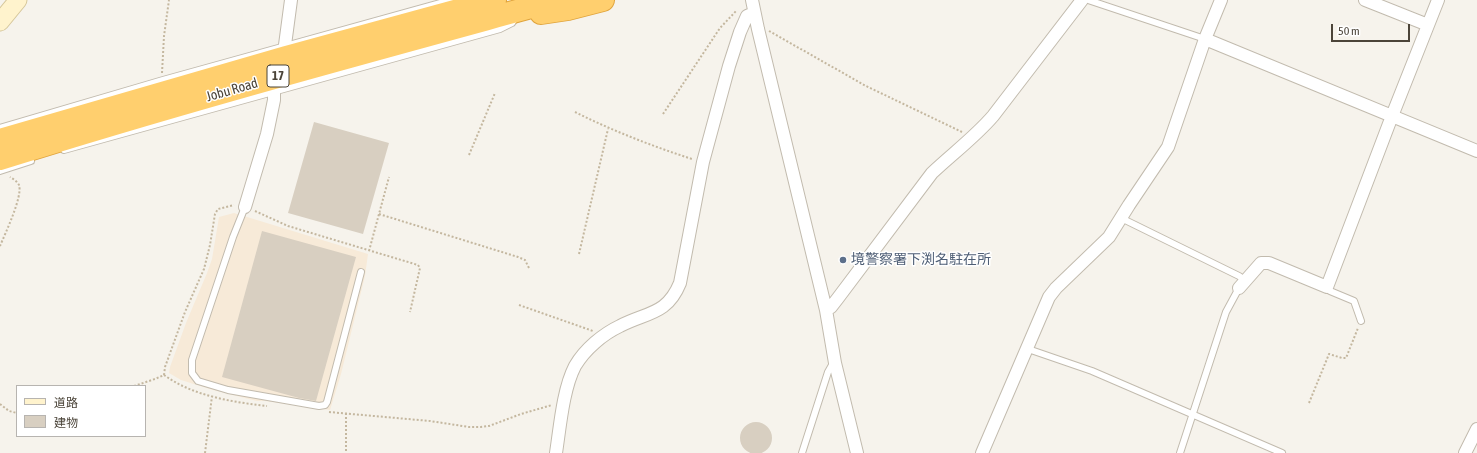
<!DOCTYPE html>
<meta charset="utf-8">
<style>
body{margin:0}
#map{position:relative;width:1477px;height:453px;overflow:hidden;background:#f6f3ec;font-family:"Asap Condensed","Noto Sans JP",sans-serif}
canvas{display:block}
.legend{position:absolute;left:16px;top:385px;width:130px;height:52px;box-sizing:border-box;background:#fff;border:1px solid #b7b4b0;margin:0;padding:5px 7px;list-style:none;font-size:12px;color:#4b4439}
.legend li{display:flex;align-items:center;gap:8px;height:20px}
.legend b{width:20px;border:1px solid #b7b4b0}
.scale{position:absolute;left:1331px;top:24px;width:79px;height:18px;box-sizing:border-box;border:2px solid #4b4439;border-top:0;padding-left:5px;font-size:12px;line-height:14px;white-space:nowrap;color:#4b4439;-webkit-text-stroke:3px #fff;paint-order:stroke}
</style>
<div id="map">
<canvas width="1477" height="453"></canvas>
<ul class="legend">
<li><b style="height:5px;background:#fff3cd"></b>道路</li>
<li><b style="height:11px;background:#d8cfc1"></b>建物</li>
</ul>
<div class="scale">50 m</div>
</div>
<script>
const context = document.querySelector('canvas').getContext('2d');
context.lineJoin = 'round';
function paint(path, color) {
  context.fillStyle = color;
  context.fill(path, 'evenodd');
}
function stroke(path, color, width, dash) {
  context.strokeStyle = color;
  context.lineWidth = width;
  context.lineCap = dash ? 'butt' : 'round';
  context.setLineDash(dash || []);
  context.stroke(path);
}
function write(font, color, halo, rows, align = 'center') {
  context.font = font + ' "Asap Condensed","Noto Sans JP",sans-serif';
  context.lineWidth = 3;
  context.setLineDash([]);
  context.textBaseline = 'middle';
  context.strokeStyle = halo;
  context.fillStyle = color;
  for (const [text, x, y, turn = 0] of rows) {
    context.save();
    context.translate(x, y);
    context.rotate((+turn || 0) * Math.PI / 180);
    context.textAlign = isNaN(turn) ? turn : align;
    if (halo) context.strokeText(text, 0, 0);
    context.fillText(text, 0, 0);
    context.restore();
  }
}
paint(new Path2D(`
 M234 213 368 254 365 276 341 374 330 410 265 401H257L213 390 181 380 169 373 170 367 186 323 207 273 212 259 219 217Z`), '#f7ead8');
paint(new Path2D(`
 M314 122 389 143 363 234 288 213Z
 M262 231 356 257 316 401 299 398 222 377Z
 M740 438a16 16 0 1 1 32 0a16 16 0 1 1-32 0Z`), '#d8cfc1');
const lane = new Path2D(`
 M1088 0 1205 39
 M0 128 163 80 451 0
 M64 150 500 29 512 23 515 19
 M0 171 31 161
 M245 207 233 237 192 360V373L198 381 228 390 319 406 325 405 327 402 361 272
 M1121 218 1239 276 1246 281
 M1327 287 1330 291 1354 301 1361 321
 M1028 349 1092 371 1282 453
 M802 453 828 372 832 365 835 363
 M1180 453 1226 312 1239 288`);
const street = new Path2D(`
 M752 0 758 29 826 310 835 363 857 453
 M1365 0 1428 25
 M1205 39 1477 151
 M286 57 285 51V45L291 0
 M245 207 267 134 274 100V91L270 78
 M1239 288 1261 263H1269L1327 287 1392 116 1438 0
 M826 310 831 307 838 298 932 173C952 154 975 137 993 116L1082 0
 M556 453C560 427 563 389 575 366 585 349 603 334 620 326 647 312 667 315 680 283L703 162 729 66 740 32 747 16 754 13
 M982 453 1049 297 1056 288 1109 237 1129 205 1168 147 1205 39 1221 0
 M1465 453 1477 429`);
const secondary = new Path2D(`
 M0 22 18 0`);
const highway = new Path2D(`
 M541 13 568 9 603 0
 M0 140 286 57 495 0
 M0 159C184 101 371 51 557 0`);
stroke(lane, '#c2bbae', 8);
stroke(street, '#c2bbae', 14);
stroke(secondary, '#d6c79b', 19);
stroke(highway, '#e0a43c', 24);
stroke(new Path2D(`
 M769 31 866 86 962 132
 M162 73 164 36 169 0
 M575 112C613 131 652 146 692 159
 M663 114 720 28 737 10
 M469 155 495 93
 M255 211 288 226 418 265 420 268 410 312
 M379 214 518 257 525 260 529 268
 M0 246C5 234 23 196 19 185 17 181 13 179 10 177
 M369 251 389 177
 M579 254 608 129
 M519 305 593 331
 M164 375 165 367 185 312 204 269 210 245 215 214 218 209 234 205
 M164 375C193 396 232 402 267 406
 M134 386 155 379 164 375
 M1309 403 1329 354 1342 358H1346L1358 328
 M0 404 9 411 17 413
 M329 412 430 421 469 427H481L489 426 521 414 552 405
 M346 413V453
 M205 453 212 396`), '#c4b79f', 2, [2, 2]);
stroke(lane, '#fff', 6);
stroke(street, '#fff', 12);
stroke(secondary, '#fff3cd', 17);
stroke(highway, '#ffcf6e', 22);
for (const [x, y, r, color] of [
 [843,260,4,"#5c6f8a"]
]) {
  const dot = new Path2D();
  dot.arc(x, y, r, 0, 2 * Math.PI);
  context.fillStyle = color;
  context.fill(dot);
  stroke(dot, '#fff', 1.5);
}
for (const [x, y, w] of [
 [278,76,22]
]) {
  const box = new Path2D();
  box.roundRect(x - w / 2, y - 11, w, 22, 3);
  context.fillStyle = '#fff';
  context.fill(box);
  stroke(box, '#4b4439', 1);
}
write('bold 13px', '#4b4439', null, [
 ["17",278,76]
]);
write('14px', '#4b4439', '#fff', [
 ["Jobu Road",232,90,-16]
]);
write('14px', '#4e5e75', '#fff', [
 ["境警察署下渕名駐在所",851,260]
], 'left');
</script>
